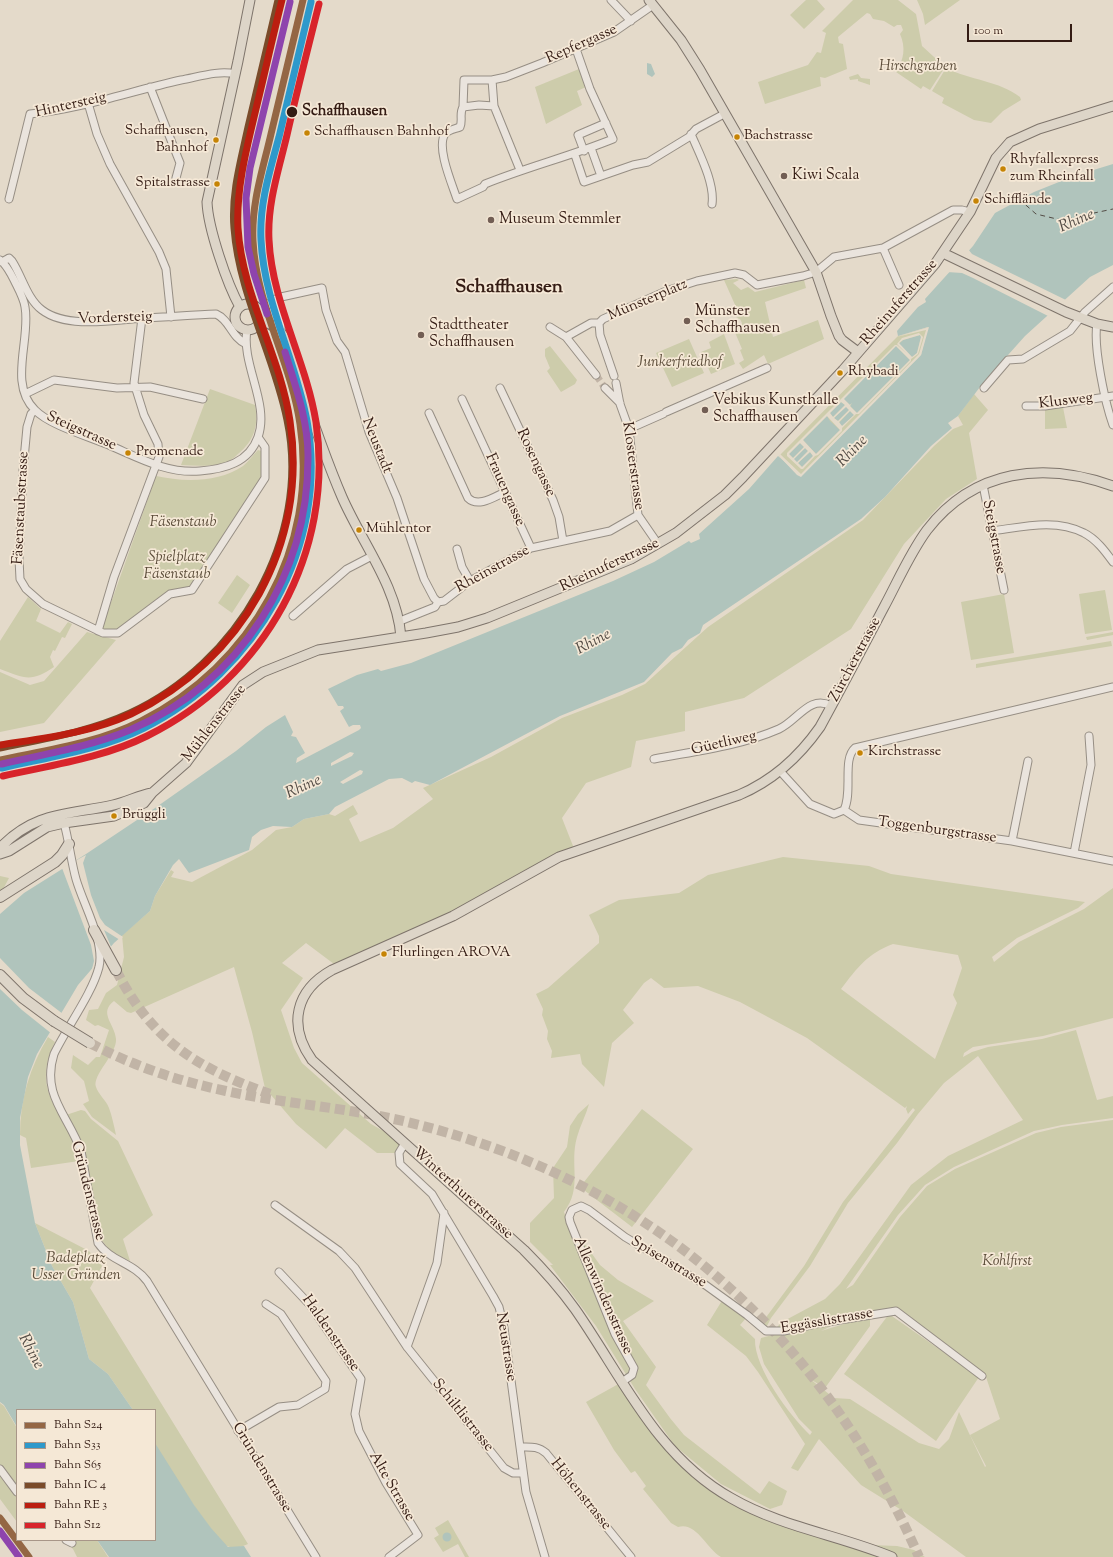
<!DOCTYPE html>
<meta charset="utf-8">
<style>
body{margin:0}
#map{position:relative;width:1113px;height:1557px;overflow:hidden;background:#e4daca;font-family:"Sorts Mill Goudy",serif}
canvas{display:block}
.legend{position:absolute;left:16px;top:1409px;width:140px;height:132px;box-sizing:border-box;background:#f5e8d6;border:1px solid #a89688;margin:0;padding:5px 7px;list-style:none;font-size:12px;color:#341c14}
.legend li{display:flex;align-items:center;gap:8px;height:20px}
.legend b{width:20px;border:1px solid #a89688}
.scale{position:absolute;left:967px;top:24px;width:105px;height:18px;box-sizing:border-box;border:2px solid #341c14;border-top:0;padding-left:5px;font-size:12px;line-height:14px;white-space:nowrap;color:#341c14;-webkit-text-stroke:3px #f5e8d6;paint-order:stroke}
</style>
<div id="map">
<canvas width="1113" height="1557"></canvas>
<ul class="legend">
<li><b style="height:5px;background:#946644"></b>Bahn S24</li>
<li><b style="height:5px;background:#2e99cb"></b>Bahn S33</li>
<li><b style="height:5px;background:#8e44ad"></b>Bahn S65</li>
<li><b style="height:5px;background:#7a4b2a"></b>Bahn IC 4</li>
<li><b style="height:5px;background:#bb1e10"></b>Bahn RE 3</li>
<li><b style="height:5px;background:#d8242b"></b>Bahn S12</li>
</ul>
<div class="scale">100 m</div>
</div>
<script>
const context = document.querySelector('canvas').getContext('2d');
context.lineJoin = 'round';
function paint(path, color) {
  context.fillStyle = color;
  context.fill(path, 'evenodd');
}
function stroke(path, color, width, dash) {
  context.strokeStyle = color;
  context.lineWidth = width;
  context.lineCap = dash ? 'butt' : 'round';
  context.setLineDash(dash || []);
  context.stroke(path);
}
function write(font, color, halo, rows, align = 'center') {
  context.font = font + ' "Sorts Mill Goudy",serif';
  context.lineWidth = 3.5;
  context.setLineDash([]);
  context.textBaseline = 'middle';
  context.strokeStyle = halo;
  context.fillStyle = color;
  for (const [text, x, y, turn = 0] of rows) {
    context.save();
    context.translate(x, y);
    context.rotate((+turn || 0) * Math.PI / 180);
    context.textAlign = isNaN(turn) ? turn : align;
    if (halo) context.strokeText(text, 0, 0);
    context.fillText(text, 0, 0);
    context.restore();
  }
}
paint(new Path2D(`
 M806 0H817L825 9 804 29 790 15Z
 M853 0H898L916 14 922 46 945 67 930 90 923 86 921 89 896 72C904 59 906 48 900 34L903 30 901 25H897L894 27 884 21 873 19 870 14 867 13 838 37 839 43 843 44 847 69 825 78 820 77 821 86 765 104 758 82 808 65 817 52 821 53 826 33 822 31Z
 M917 0H960L925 25 923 14Z
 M946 68C969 80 1000 81 1020 97L1021 100 1003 111 991 123 974 120 942 103 944 98 932 91Z
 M579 69 586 87 577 91 582 105 546 124 535 87Z
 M858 74 861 78 870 79V85L858 81V79L850 80 849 77Z
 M737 279 739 280 733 283 741 290 748 287 755 292 804 280 806 288 765 302 773 337 818 320 824 339 768 364 764 355 743 369 739 363 744 360 740 350 742 349 734 330 741 327 742 323 740 319 736 318 740 316 724 280Z
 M929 327 921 355 801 477 779 456 898 336Z
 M724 334 735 364 711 374 701 352 711 348 709 342Z
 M689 339 704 373 672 387 656 353Z
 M550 346 577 380 575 384 561 392 547 371 550 368 545 356V349Z
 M210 389 255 405C259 425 254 441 238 454 235 457 231 460 228 462 212 467 197 466 181 465Z
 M974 394 988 410 969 433 977 479 946 499 904 544 851 629 744 698 685 712V731L636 741 631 767 586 783 562 818 575 851 453 916 338 967 306 943 282 963 303 978 281 1010 294 1048 302 1063 371 1124 405 1143 399 1153H377L345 1128 326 1149 296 1124 265 1088 252 1032 234 967 131 1013 127 1012 114 1001C98 1013 115 1024 116 1039 117 1054 92 1075 96 1087 98 1094 106 1100 109 1108 112 1116 114 1126 116 1135L92 1117 83 1104 89 1101 84 1081 71 1068 73 1055 88 1065 96 1057H100L109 1030 98 1025 95 1026 86 1020 89 1010 98 1009 106 993 117 985 124 957 122 935 150 911 155 896 171 870 174 872 171 877 192 882 252 850 276 830 292 827 304 819 329 814 335 816 353 805 358 814 349 819 360 842 393 828 433 799 423 788 491 757 562 718 622 695 645 684 708 627 863 520 934 446 953 429 963 425 958 416Z
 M1062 402 1067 428 1045 429V406Z
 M258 450 264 452 262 479 191 588 168 592 117 632H109L102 628 156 476C183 482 218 483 243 466 248 462 253 455 258 450Z
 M237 575 250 585 232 613 218 603Z
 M1105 590 1112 630 1085 634 1079 594Z
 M1004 594 1014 653 971 660 961 602Z
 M28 597 41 609 36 621 60 633 68 622 72 624 65 638 62 637 55 651 53 650 50 657 54 667C31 683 24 678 0 669V641Z
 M87 632 116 640 44 723 0 732V672L30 685 44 681Z
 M1113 632V635L1087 640 1086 637Z
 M1111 641 1112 646 976 668V664Z
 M783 857 869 866 891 874 1085 902 1078 908 1017 938 992 957 994 962 1019 942 1084 909 1113 888V1018L1043 1036 973 1047 964 1053 963 1057 972 1052 988 1047 1042 1039 1076 1030 1097 1100 1113 1096V1118L1062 1125 1034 1131 954 1167 925 1185 898 1215 846 1289 853 1285 900 1217 927 1186 955 1169 1036 1133 1061 1127 1113 1120V1557H966L903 1511 861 1485 819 1439 798 1471 791 1468 805 1444 758 1372 746 1356 707 1325 723 1299 747 1317 740 1325 755 1339C754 1368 790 1416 810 1435L812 1432 799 1419 764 1364 759 1347 761 1338 784 1332 774 1330 782 1322 825 1299 840 1284 911 1185 948 1156 1023 1120 978 1056 944 1083 918 1114 897 1143 848 1203 810 1266 771 1318 766 1328 763 1326 767 1316 804 1266 843 1202 915 1110 913 1108 908 1114 906 1109 907 1106 905 1108 807 1038 740 1002 698 986 664 988 651 978 644 983 623 1010 634 1023 612 1043 604 1087 582 1064 580 1054 551 1058 552 1051 547 1039 548 1031 542 1015 543 1009 536 994 548 988 599 943V936L589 915 619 900 679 893 708 875ZM893 944 958 955 962 968 953 995 957 1003 935 1059 841 989C857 968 868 953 893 944ZM887 1309 985 1374 1000 1419 970 1435 986 1466 985 1467 959 1412 949 1439 939 1449 919 1443 850 1399 834 1398 810 1379 825 1388 870 1326V1316L821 1331 852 1316Z
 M0 876 9 878 0 895Z
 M48 1037 55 1042C28 1096 69 1112 79 1161L31 1168 26 1138 20 1135C20 1099 30 1067 48 1037Z
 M589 1104C586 1115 580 1126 577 1137 569 1165 583 1187 564 1212L583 1261 577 1233 600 1265 618 1280 654 1301 623 1321 656 1367 646 1385 670 1418 684 1435 760 1494 769 1481 787 1491 782 1505 770 1509 721 1484 675 1446 635 1389 596 1326 550 1265H553L530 1242V1223L554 1198 553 1168 567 1147 570 1126 578 1114Z
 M642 1109 693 1149 632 1227 580 1187Z
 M81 1110 85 1111 91 1119 118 1141 153 1215 123 1239 130 1261 111 1252 101 1239 85 1154 78 1136 66 1115Z
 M35 1223 89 1251 102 1266 90 1288 248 1544C242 1547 234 1549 227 1546 215 1540 161 1458 155 1444 152 1435 155 1420 155 1410H133L108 1374 89 1359 73 1302 52 1266Z
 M889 1314 979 1377 936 1441 844 1374Z
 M622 1382 676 1455 745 1506 870 1545 897 1546 914 1550 925 1557H721C707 1549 696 1521 678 1527L671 1523 643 1489 646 1486 635 1471 631 1473 614 1450 586 1402Z
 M0 1403 4 1406 17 1428V1494L0 1473Z
 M0 1475 17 1495V1522L0 1499Z
 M448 1520 469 1557H465L458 1544 443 1552 434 1538 439 1535 435 1528Z
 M64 1540H97L108 1557H77L73 1549Z`), '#cdccab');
paint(new Path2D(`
 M647 63 651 64 655 74 652 77 647 74Z
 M1113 164V265L1090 277 1025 336 983 383 958 416 948 423 952 428 931 446 885 497 861 519 703 625 700 633 688 640 682 648 672 653 644 682 560 716 430 785 415 781 412 783 402 778 389 779 335 807 329 814 304 819 292 827 273 826 261 830 252 837 249 850 189 873 179 859 173 865 155 896 150 911 114 943 78 985 37 1054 28 1077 20 1118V1145L35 1223 52 1266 73 1302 89 1359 108 1374 133 1410H17V1427L4 1405 0 1402V914L24 893 86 854 155 808 236 751 266 727 285 715 293 732 291 736 296 737 305 753 297 758 296 763 359 730 361 728 360 725H353L349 727 340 711 344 708 343 706H338L328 689 357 675 378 669 381 671 411 663 613 581 654 562 689 541 691 543 700 539 699 534 749 489 778 456 801 476 921 355 928 327 898 336 897 331 918 307 926 302 925 299 973 246 995 213 1034 192 1074 176ZM350 752 354 753 352 756 331 766V763ZM360 770 363 771 362 774 343 784 340 782Z
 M920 335 921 337 917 353 912 357 899 344 903 340Z
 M896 346 910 360 857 413 850 406 852 403 850 405 843 399Z
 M841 402 845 405 833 417 830 413Z
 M846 406 849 410 838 421 834 418Z
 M850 411 854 415 842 426 839 423Z
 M827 416 830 421 840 430 816 454 803 440Z
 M800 443 804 447 793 458 789 454Z
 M805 448 808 451 797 463 793 459Z
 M810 452 813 456 802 467 798 463Z
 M155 1443 194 1505 211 1528 228 1547 244 1546 251 1557H109L97 1540H155Z
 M442.5 1537a4.5 4.5 0 1 1 9 0a4.5 4.5 0 1 1-9 0Z`), '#b0c4bc');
paint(new Path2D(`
 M968 249 972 254 980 258 1068 301 1050 317 973 278 962 273 947 272Z
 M929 327 921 355 801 477 797 475 779 456 780 454 801 474 919 354 926 330 896 337Z
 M919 333 923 337 918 354 911 359V361L859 414H856L842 428V431L818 455 815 456 803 469H801L787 456V453L895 345H897L907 354 897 344 902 338ZM920 335 921 337 917 353 912 357 899 343 903 340ZM896 346 910 360 857 413 850 406 852 403 850 405 844 399ZM841 402 845 405 833 417 830 413ZM846 407 849 410 838 421 834 418ZM850 411 854 415 842 426 839 422ZM827 416 840 430 816 454 803 440ZM800 443 804 447 793 458 789 454ZM805 448 808 451 797 462 794 459ZM810 452 813 456 802 467 798 463Z
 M86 855 83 863 91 895 100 918 105 925 123 937 120 940 104 930 112 949 91 973 94 961 91 945 62 868Z
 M0 958 29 988 63 1014 52 1034 22 1010 0 989Z`), '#e4daca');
stroke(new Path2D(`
 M1019 199 1036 214 1061 220 1113 209`), '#534c45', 1, [5, 4]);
stroke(new Path2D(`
 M596 375 605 388`), '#c1b4a6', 7, [7, 3.5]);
stroke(new Path2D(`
 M116 970C152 1041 197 1068 270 1094
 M90 1043C133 1066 178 1081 226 1091 281 1103 338 1107 394 1119 641 1174 818 1326 919 1557`), '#c1b4a6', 10, [10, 5]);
const minor = new Path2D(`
 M611 0 631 21
 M492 80 494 106 479 105 463 107 464 80H492L506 77 542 63 614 32 653 5
 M150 87 180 163 176 178
 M88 103 97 134 110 164 159 252 166 269 171 317
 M494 106 520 170
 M463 107C459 114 463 120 460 127 455 129 448 130 445 134 436 147 452 184 457 199L483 187 485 184C527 167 571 156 613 139L590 89 576 49
 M691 134C699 153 715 183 712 204
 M591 148 601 176
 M584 151 578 135 606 123
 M575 155 584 182 633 165 648 162 689 137 696 129 724 114
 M9 199 30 114C81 109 131 91 181 80 198 77 219 70 235 74
 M883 248 899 285
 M0 260C7 265 11 274 15 282 19 290 24 299 25 307 31 339 8 384 35 410 49 425 90 437 111 446 139 458 168 474 200 471 224 469 249 463 258 437 270 404 241 364 247 330
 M2 262 9 258 12 261C22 276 27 299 42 310 67 329 114 320 143 318 167 317 192 315 216 314 230 320 231 337 246 344
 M273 300 281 322V331
 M260 312 273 300 281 297 322 288 326 310 337 341 345 352 369 432 397 498 424 579 434 598 438 602
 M599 323 600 335 614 376
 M1097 324C1093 346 1105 403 1113 425
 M550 327 566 337 596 375
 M566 337 591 323H599L603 319 666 291 697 281 735 273 744 275 757 285 803 276 816 272 834 257 883 248 953 210H962L970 212
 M616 383 620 404 629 429 638 515 658 544
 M500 388 553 500 559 517 563 541
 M605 388 620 403
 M984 388 1008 360 1023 359 1070 331 1085 312 1113 287
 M25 394 54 380 117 388 150 387 203 399
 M462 399 531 548
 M1026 406H1045L1113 396
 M35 410 31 414 27 427 23 470 19 559 20 579 26 589 43 604 103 633H118L170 594 192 590 265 478V447L258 437
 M666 412 767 368
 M429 413 468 498C478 508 494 497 505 492
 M629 429 663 414
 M983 485 1004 590
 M992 531C1022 527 1056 518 1084 533 1096 539 1105 551 1113 562
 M457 549 462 567 470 581
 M293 616 347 569 372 556
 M400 621 435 607 438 602 444 601 470 581 531 548 610 531 638 515
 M98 631 114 577 159 457 158 444 144 415 134 383 142 318
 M654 759C696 751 740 746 779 729 797 721 810 694 831 706
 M780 771 810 804 834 814 844 810
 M844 810C853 792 842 759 855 748L1113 687
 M844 810 859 820 1012 841 1113 861
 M64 823C69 841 71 861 76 879 83 904 105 941 99 967 92 994 67 1027 54 1054 41 1095 68 1115 81 1151L98 1243C110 1261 134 1263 147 1281L316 1557
 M1012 841 1028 761
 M1074 853 1091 765 1089 736
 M405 1143 399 1153 400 1164 432 1194 493 1296 499 1307 504 1328 526 1492 545 1557
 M275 1205 339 1251 355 1268 407 1347 504 1468 513 1473H523
 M279 1272 310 1305 361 1379 355 1414 359 1431 386 1483 418 1535 389 1557
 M407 1347 437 1263 444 1213
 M622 1382 632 1375 634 1368 615 1334 570 1222 569 1217 572 1210 581 1206 589 1210 625 1237 704 1284 747 1315 766 1331H784L815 1324 896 1311 982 1376
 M238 1431 279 1407 298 1405 325 1389 326 1381 281 1314 266 1304
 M521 1447C531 1447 538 1446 546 1453L631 1557
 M0 1469 17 1492
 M66 1540 72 1543`);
const major = new Path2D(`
 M649 0 681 40 700 70 816 272 831 316 839 336 842 340 858 352
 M943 253 1066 312 1097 324 1113 327
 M235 317a13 13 0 1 1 26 0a13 13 0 1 1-26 0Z
 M240 307C227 284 208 228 207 202L238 61 250 0
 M260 321C271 323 280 329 285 339 303 392 320 446 342 497 362 543 397 586 401 637
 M0 848C35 811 69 815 113 805 127 802 139 795 152 793
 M0 854 9 851 47 827 64 823 114 816 144 803 152 793 186 763 243 685 263 672 318 650 426 633 458 627 487 618 631 559 676 533 725 495 743 477 843 370 935 264 970 212 996 158 1010 142 1039 129 1113 106
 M892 1557C839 1535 781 1527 731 1498 656 1456 622 1376 575 1309 560 1288 542 1268 524 1250L312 1060C287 1025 296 990 332 970L453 916 559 857 739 795C772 781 799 757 820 727 842 687 863 647 884 607 898 581 910 553 927 530 974 469 1044 461 1113 486`);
const highway = new Path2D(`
 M0 897 55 862 62 855 69 844
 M94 930 116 970
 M0 975 23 998 54 1021`);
stroke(minor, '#968e84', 9);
stroke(major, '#7e746b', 11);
stroke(highway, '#7e746b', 12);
stroke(minor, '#eae4dd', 7);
stroke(major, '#ddd5c8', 9);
stroke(highway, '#ddd5c8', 10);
const highwayBridge = new Path2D(`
 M54 1021 90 1043`);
stroke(highwayBridge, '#7e746b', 12, []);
stroke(highwayBridge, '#ddd5c8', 10);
stroke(new Path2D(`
 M0 760C47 750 98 743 141 721 252 665 319 548 300 424 291 362 256 305 253 241 251 204 263 169 271 134 282 89 292 45 303 0
 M0 1518 29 1557`), '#946644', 7);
stroke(new Path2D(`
 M2 768C49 757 100 750 144 728 256 672 330 546 307 421 296 360 264 303 261 240 259 205 270 170 279 137 290 92 300 47 311 2`), '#2e99cb', 7);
stroke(new Path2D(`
 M267 314 254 274 248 247 246 198 250 168 290 2
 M2 764C45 754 89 747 130 730 241 682 309 575 308 455 308 420 295 385 285 352
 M0 1531 19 1557`), '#8e44ad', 7);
stroke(new Path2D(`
 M0 748C44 739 89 732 130 713 237 664 312 538 287 420 274 355 239 295 234 228 231 194 241 160 248 127 258 84 268 42 278 0`), '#7a4b2a', 7);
stroke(new Path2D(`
 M0 745C44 738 90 733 131 714 242 661 309 544 290 421 280 354 242 295 238 228 236 188 247 147 256 109 265 72 273 36 282 0`), '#bb1e10', 7);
stroke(new Path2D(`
 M3 776C52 765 103 758 147 736 265 678 335 552 316 422 306 360 272 303 269 240 267 204 279 169 287 135 297 91 308 48 319 4`), '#d8242b', 7);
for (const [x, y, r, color] of [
 [292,112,6,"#341c14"],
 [307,133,3.5,"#c68405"],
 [737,137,3.5,"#c68405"],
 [216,140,3.5,"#c68405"],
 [1003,169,3.5,"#c68405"],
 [784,176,4,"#725e54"],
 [217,184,3.5,"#c68405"],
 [976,201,3.5,"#c68405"],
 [491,220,4,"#725e54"],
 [687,321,4,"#725e54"],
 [421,335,4,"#725e54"],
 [840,373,3.5,"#c68405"],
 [705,410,4,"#725e54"],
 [128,453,3.5,"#c68405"],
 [359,530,3.5,"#c68405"],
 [860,753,3.5,"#c68405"],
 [114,816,3.5,"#c68405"],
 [384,954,3.5,"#c68405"]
]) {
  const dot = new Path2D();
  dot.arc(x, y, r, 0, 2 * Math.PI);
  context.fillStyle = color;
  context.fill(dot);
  stroke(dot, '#f5e8d6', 1.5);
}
write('14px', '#341c14', '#f5e8d6', [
 ["Schaffhausen,",208,132,"right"],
 ["Bahnhof",208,149,"right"],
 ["Schaffhausen Bahnhof",314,133],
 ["Bachstrasse",744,137],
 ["Rhyfallexpress",1010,161],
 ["zum Rheinfall",1010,178],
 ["Spitalstrasse",210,184,"right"],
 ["Schifflände",984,201],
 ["Rhybadi",848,373],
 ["Promenade",136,453],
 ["Mühlentor",366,530],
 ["Kirchstrasse",868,753],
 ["Brüggli",122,816],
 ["Flurlingen AROVA",392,954]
], 'left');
write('15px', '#341c14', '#f5e8d6', [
 ["Repfergasse",582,45,-24],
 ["Hintersteig",71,106,-13],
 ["Münsterplatz",648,301,-23],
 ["Rheinuferstrasse",900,303,-49],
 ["Vordersteig",115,319,-2],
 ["Klusweg",1066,402,-7],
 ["Steigstrasse",81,432,24],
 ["Neustadt",376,446,68],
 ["Rosengasse",535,463,65],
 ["Klosterstrasse",632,466,82],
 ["Frauengasse",504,490,66],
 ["Fäsenstaubstrasse",22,508,-87],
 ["Steigstrasse",993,537,79],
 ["Rheinuferstrasse",610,566,-25],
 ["Rheinstrasse",493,570,-29],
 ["Zürcherstrasse",856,660,-62],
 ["Mühlenstrasse",215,724,-52],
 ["Güetliweg",724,744,-13],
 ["Toggenburgstrasse",937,831,8],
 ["Gründenstrasse",87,1191,76],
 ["Winterthurerstrasse",462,1194,42],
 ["Spisenstrasse",668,1263,31],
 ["Allenwindenstrasse",602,1296,66],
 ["Eggässlistrasse",827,1322,-10],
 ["Haldenstrasse",330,1334,55],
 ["Neustrasse",505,1347,81],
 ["Schiltlistrasse",462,1416,51],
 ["Gründenstrasse",261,1468,59],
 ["Alte Strasse",391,1487,60],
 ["Höhenstrasse",580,1495,51]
]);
write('italic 15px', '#5c4d3a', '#f5e8d6', [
 ["Hirschgraben",918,67],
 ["Junkerfriedhof",680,363],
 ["Fäsenstaub",183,523],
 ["Spielplatz",177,558],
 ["Fäsenstaub",177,575],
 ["Badeplatz",76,1259],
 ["Usser Gründen",76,1276],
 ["Kohlfirst",1007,1262]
]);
write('bold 15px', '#341c14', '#f5e8d6', [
 ["Schaffhausen",302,112]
], 'left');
write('15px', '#341c14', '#f5e8d6', [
 ["Kiwi Scala",792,176],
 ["Museum Stemmler",499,220],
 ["Münster",695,312],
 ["Schaffhausen",695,329],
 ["Stadttheater",429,326],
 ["Schaffhausen",429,343],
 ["Vebikus Kunsthalle",713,401],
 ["Schaffhausen",713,418]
], 'left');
write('italic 16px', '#534c45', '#f5e8d6', [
 ["Rhine",1077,222,-23],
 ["Rhine",853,452,-46],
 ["Rhine",594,643,-28],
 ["Rhine",304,788,-24],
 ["Rhine",30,1352,62]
]);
write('bold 19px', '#341c14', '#f5e8d6', [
 ["Schaffhausen",509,289]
]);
</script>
